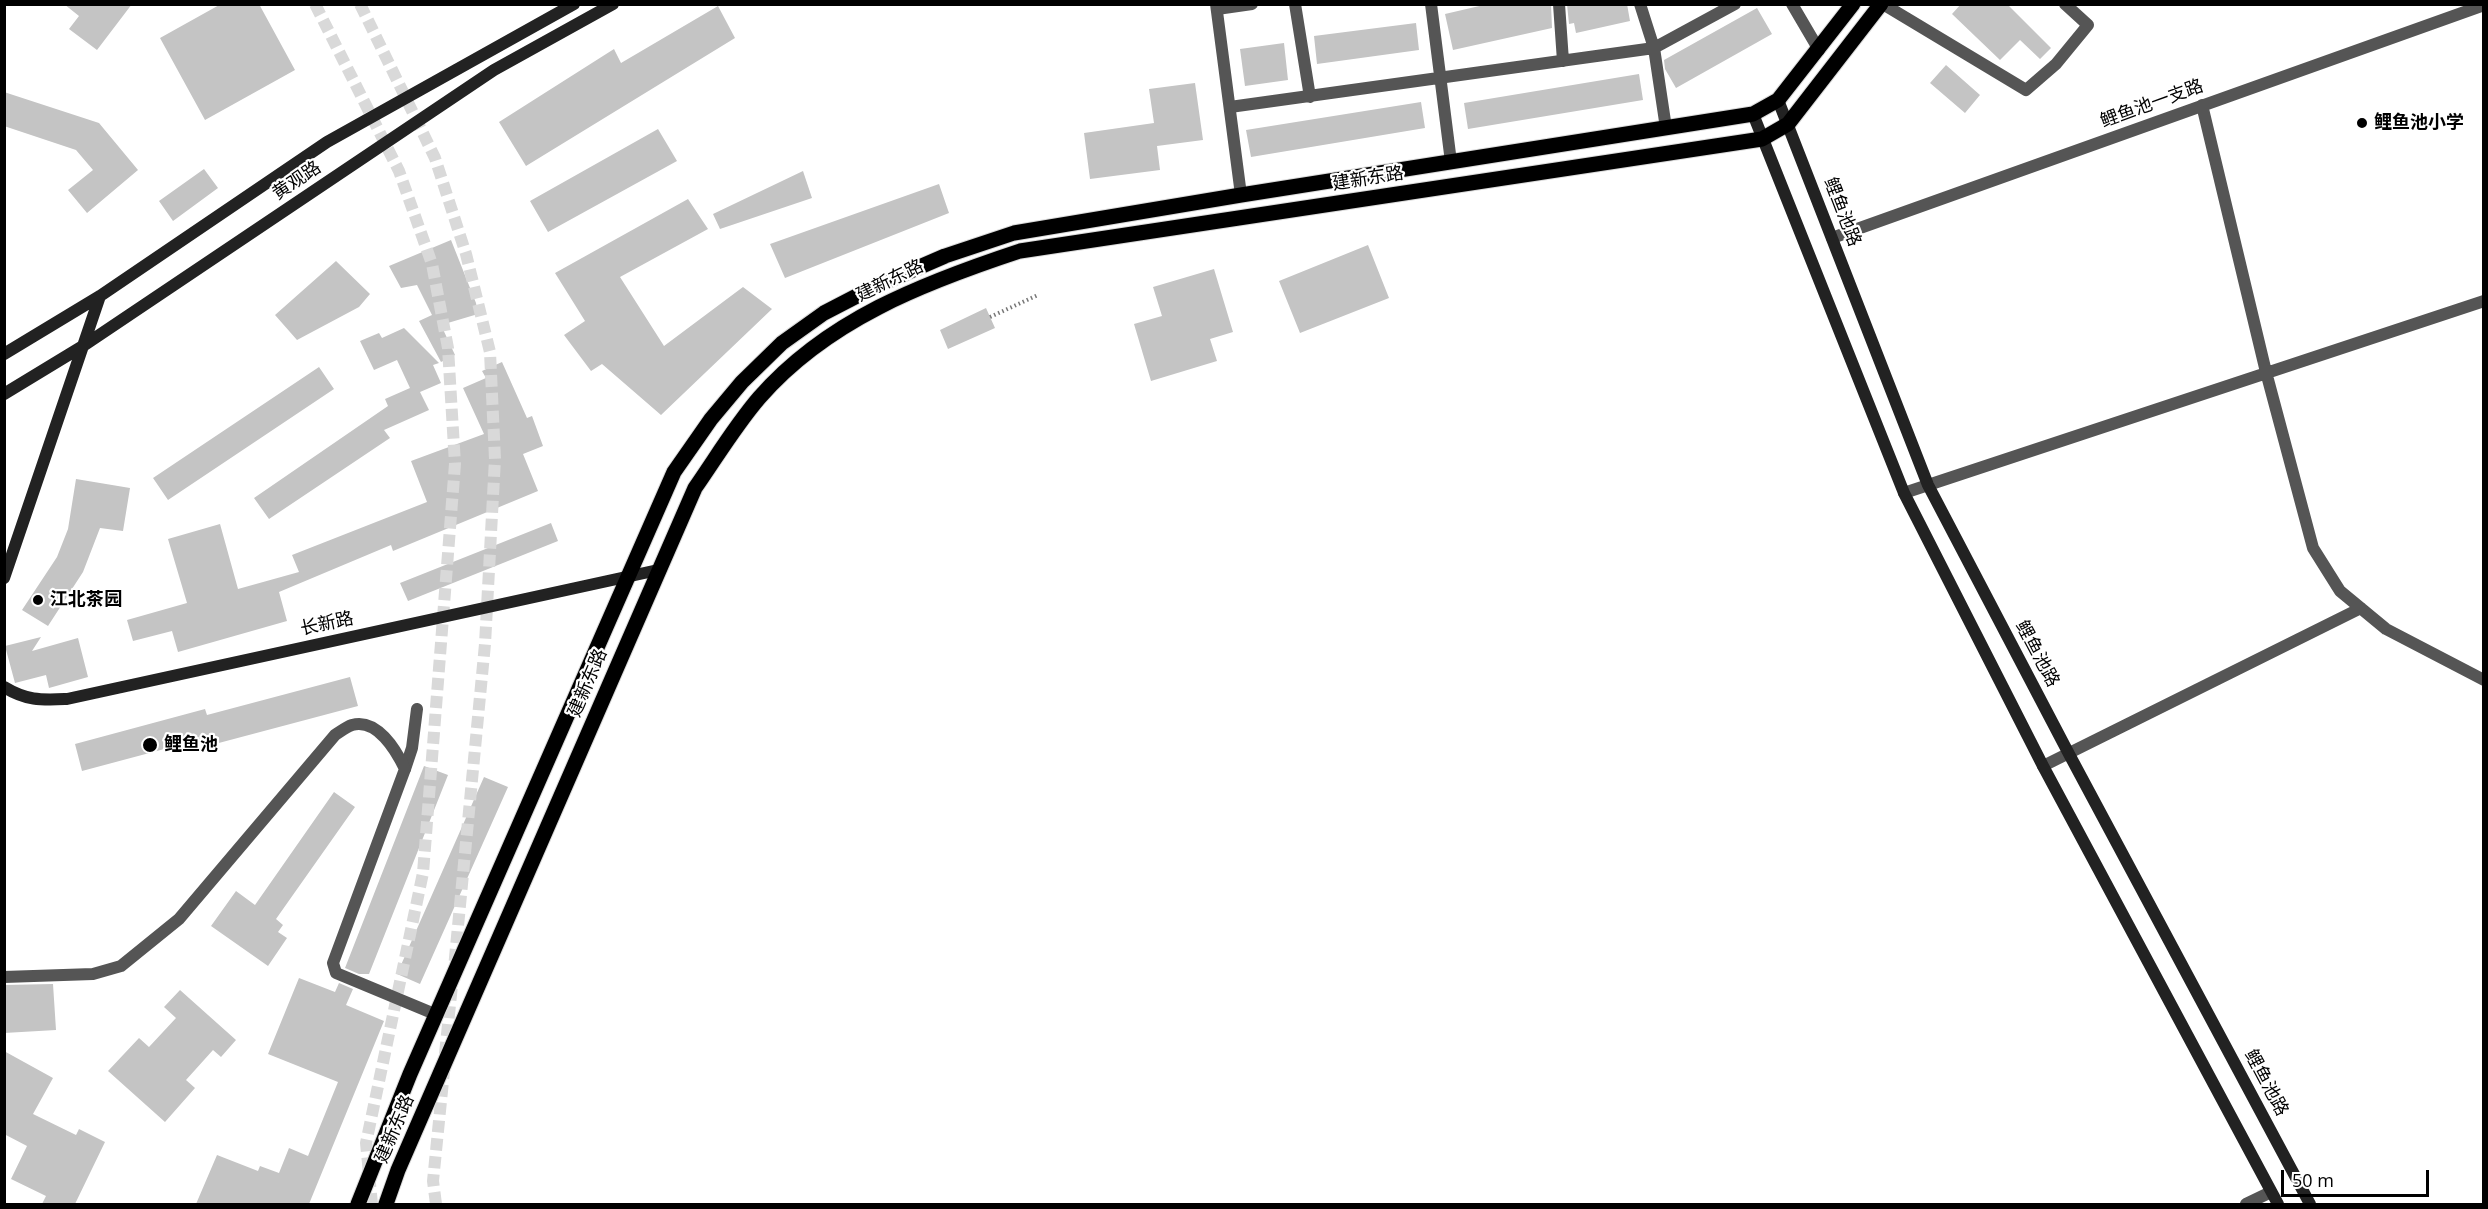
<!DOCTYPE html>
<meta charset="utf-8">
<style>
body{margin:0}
#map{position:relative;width:2488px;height:1209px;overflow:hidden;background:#fff;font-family:"Open Sans",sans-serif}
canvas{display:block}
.frame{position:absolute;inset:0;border:6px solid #000;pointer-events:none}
.scale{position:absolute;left:2281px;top:1170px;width:148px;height:27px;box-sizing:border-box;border:3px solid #000;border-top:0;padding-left:8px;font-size:18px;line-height:21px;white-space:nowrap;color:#000;-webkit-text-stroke:4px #fff;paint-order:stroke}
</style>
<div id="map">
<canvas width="2488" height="1209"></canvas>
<div class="frame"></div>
<div class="scale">50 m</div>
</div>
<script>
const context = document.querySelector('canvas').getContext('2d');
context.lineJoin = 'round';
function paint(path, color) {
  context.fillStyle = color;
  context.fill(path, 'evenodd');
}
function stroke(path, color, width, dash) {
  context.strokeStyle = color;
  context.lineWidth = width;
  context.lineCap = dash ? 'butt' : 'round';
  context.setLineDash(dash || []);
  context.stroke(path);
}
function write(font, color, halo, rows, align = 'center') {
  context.font = font + ' "Open Sans","Noto Sans SC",sans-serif';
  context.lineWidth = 4.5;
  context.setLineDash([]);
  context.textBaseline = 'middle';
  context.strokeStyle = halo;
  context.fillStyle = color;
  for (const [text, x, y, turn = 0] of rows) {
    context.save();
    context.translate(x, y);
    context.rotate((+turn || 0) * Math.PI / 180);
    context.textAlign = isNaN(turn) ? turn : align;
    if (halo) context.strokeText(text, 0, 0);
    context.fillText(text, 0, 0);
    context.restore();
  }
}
paint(new Path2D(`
 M64 4H132L97 50 69 29 79 16Z
 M221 4H259L295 70 205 120 160 38Z
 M1488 4H1551L1552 28 1453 50 1445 14Z
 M1567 4H1627L1630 21 1576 33 1574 23 1569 24Z
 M1961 4H2007L2051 48 2040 59 2020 40 2000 60 1952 14Z
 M718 6 735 38 526 166 499 122 614 49 621 63Z
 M1757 8 1772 34 1676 88 1665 69 1664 60Z
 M1416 23 1419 50 1317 64 1314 36Z
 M1284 43 1288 80 1245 86 1240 49Z
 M1946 65 1980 95 1965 113 1930 83Z
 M1639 74 1643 100 1468 129 1464 103Z
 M1195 83 1203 140 1157 146 1160 170 1090 179 1084 133 1154 123 1149 89Z
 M4 92 99 123 138 170 87 213 68 190 93 170 76 150 4 126Z
 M1421 102 1425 128 1251 157 1246 130Z
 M658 129 677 161 548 232 530 201Z
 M204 169 218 188 173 221 159 201Z
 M803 171 812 198 720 229 713 214Z
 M939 184 949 213 785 278 770 244Z
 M688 199 708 229 620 277 664 346 743 287 772 309 661 415 602 364 591 371 564 335 585 321 555 273Z
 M451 240 476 303 478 314 441 325 455 355 441 362 419 321 432 315 417 285 401 288 389 266Z
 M1368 245 1389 298 1300 333 1279 281Z
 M336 261 370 294 359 307 297 340 275 315Z
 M1214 269 1233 332 1210 339 1217 361 1151 381 1134 324 1162 316 1153 287Z
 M986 308 995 328 948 349 940 330Z
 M404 328 439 363 433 365 441 383 420 392 429 410 384 430 390 438 269 519 254 498 388 406 385 399 410 388 397 360 374 370 360 341 379 333 382 338Z
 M502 362 527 418 532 416 543 446 523 454 538 491 393 551 391 545 279 592 287 621 178 652 172 631 133 641 127 620 187 603 168 539 220 524 238 589 299 572 292 555 427 502 411 461 484 434 463 388 486 378 482 371Z
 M319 367 334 389 168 500 153 478Z
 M76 479 130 488 123 531 100 528 83 572 48 626 22 610 57 557 68 529Z
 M551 523 558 541 408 601 400 583Z
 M41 637 32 651 78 638 88 677 49 688 46 675 15 683 5 646Z
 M350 677 358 706 215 744 213 736 82 771 75 744 205 709 207 715Z
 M424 766 448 775 369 974H359L345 968Z
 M484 777 508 787 420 984 397 974Z
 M334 792 355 807 276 919 283 925 278 932 287 938 268 966 211 926 236 891 255 905Z
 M299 978 335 992 339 983 353 989 346 1005 384 1021 309 1204H196L217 1155 258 1171 260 1166 279 1173 289 1148 308 1156 338 1082 268 1054Z
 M53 984 56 1030 4 1033V985Z
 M180 990 236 1040 221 1057 213 1050 186 1080 195 1088 165 1122 108 1071 139 1038 149 1047 176 1018 164 1007Z
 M4 1051 53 1078 33 1114 76 1135 79 1129 105 1142 75 1204H42L46 1196 11 1179 27 1146 4 1134Z`), '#c4c4c4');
stroke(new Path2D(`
 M315 4 399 171 432 264 448 348 455 464 423 873 366 1143 372 1204
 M360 4 435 158 466 254 490 352 495 459 485 644 454 968
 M445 1054 452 985
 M436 1204 433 1181 444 1071`), '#d9d9d9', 12, [12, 6]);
const primary = new Path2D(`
 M358 1204 410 1074 674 472 711 419 742 382 782 343 824 313 878 285 945 256 1014 233 1241 195 1753 114 1778 100 1853 4
 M386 1204 398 1170 695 488C716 458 735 426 759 398 827 320 923 283 1020 251L1762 139 1788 124 1881 4`);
stroke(primary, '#dbdbdb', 17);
stroke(new Path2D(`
 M990 317 1038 295`), '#777', 4, [1.5, 3]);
stroke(new Path2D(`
 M1216 4 1241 195
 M1295 4 1310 97
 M1431 4 1451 162
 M1559 4 1563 61
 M1640 4 1654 48 1666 128
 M1792 4 1819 50
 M1883 4 2026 90 2056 64 2088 25 2065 4
 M1217 9 1252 4
 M1230 107 1654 48 1735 4
 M405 769 412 748 417 709`), '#555', 12);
stroke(new Path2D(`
 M2202 105 2266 372 2313 548 2340 591 2386 629 2484 680
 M1832 238 2484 5
 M1904 493 2484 301
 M2043 766 2361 608
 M4 977 93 974 121 966 179 919 335 735C340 732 346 727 352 725 377 718 396 750 405 769L333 963 336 973 437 1015
 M2246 1204 2271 1192`), '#555', 12);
stroke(new Path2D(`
 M1778 100 1928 485 2069 754 2310 1204
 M1753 114 1904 493 2043 766 2278 1204
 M4 354 100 296 327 142 574 4
 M4 394 83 346 494 70 613 4
 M4 578 100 296
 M4 687C27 701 41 700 67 699L658 570`), '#222', 12);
stroke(primary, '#000', 15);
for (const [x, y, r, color] of [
 [2362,123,6,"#000"],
 [38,600,6,"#000"],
 [150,745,8,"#000"]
]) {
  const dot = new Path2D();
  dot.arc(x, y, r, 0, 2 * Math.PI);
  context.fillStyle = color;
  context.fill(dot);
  stroke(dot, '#fff', 2);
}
write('18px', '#000', '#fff', [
 ["鲤鱼池一支路",2152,104,-20],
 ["建新东路",1368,179,-9],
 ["黄观路",297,181,-34],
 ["鲤鱼池路",1842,212,69],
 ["建新东路",890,281,-26],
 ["长新路",327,624,-12],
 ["鲤鱼池路",2037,654,62],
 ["建新东路",588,683,-67],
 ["鲤鱼池路",2266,1083,62],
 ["建新东路",395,1129,-67]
]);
write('bold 18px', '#000', '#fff', [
 ["鲤鱼池小学",2374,123],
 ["江北茶园",50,600],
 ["鲤鱼池",164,745]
], 'left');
</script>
